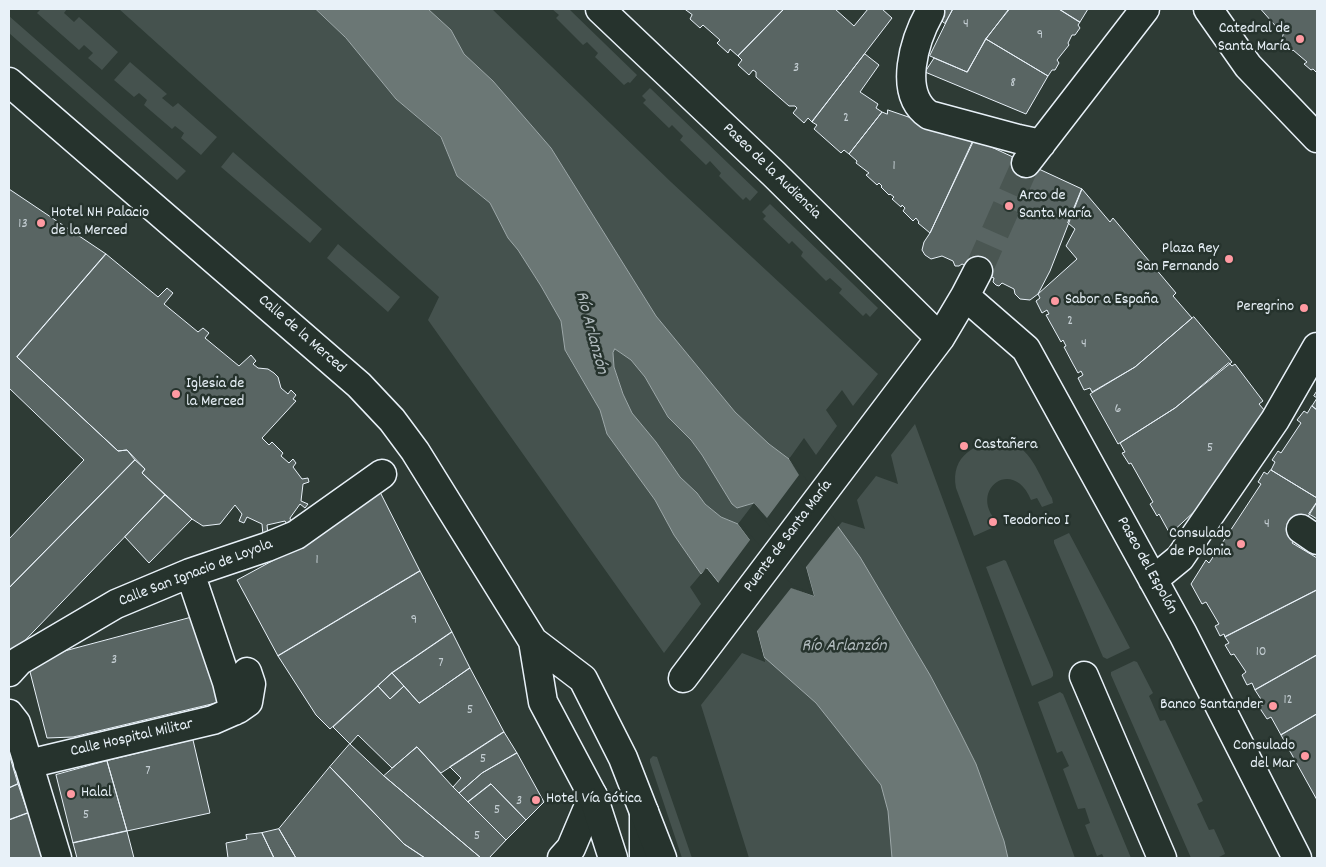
<!DOCTYPE html>
<meta charset="utf-8">
<style>
body{margin:0}
#map{position:relative;width:1326px;height:867px;overflow:hidden;background:#2e3b35;font-family:Dekko,sans-serif}
canvas{display:block}
.frame{position:absolute;inset:0;border:10px solid #e8f1f8;pointer-events:none}
</style>
<div id="map">
<canvas width="1326" height="867"></canvas>
<div class="frame"></div>
</div>
<script>
const context = document.querySelector('canvas').getContext('2d');
context.lineJoin = 'round';
function paint(path, color) {
  context.fillStyle = color;
  context.fill(path, 'evenodd');
}
function stroke(path, color, width, dash) {
  context.strokeStyle = color;
  context.lineWidth = width;
  context.lineCap = dash ? 'butt' : 'round';
  context.setLineDash(dash || []);
  context.stroke(path);
}
function write(font, color, halo, rows, align = 'center') {
  context.font = font + ' Dekko,sans-serif';
  context.lineWidth = 5;
  context.setLineDash([]);
  context.textBaseline = 'middle';
  context.strokeStyle = halo;
  context.fillStyle = color;
  for (const [text, x, y, turn = 0] of rows) {
    context.save();
    context.translate(x, y);
    context.rotate((+turn || 0) * Math.PI / 180);
    context.textAlign = isNaN(turn) ? turn : align;
    if (halo) context.strokeText(text, 0, 0);
    context.fillText(text, 0, 0);
    context.restore();
  }
}
paint(new Path2D(`
 M41 9H67L64 13 74 22 79 17 118 52 102 70 88 58 93 53 84 45 79 50 37 13Z
 M119 9H316L346 38 396 99 441 138 457 176 490 203 508 238 518 250 541 286 561 321 565 351 600 410 607 434 655 500 674 535 701 574 690 587 701 604 664 653 428 320 439 297Z
 M428 9H492L671 182 878 374 853 406 842 390 826 410 837 426 816 455 804 438 789 459 769 444 735 412 656 316 551 148 493 81 464 54 451 30Z
 M552 9H569L637 75 630 83 628 82 624 85 595 57 598 53 587 42 583 45 556 18 559 15Z
 M9 16 186 171 177 180 9 33Z
 M130 62 167 94 162 98 173 107 178 103 217 137 201 155 181 138 184 133 175 126 172 129 144 105 147 100 139 93 134 97 114 80Z
 M650 88 758 192 750 201 746 197 743 200 719 176 721 173 710 161 706 165 680 140 683 136 672 125 669 128 643 103 646 100 642 96Z
 M233 152 322 229 310 243 221 167Z
 M770 204 878 308 870 317 866 313 863 316 839 293 842 289 830 278 826 281 801 256 803 252 792 241 789 244 763 219 766 216 762 212Z
 M338 244 400 297 388 312 327 258Z
 M615 349 631 360 645 377 668 417 691 440 702 455 732 504 737 508 754 503 738 524 721 517 705 504 697 493 680 477 656 442 632 413 623 394 614 367 613 353Z
 M915 424 1075 858H749L701 705 742 653 765 662 757 631 813 596 822 546 842 522 865 529 857 500 876 476 898 484 891 455Z
 M1003 439C1032 447 1038 474 1052 498L1053 503 1042 507 1037 498 1031 500C1014 458 972 487 993 517L989 519 992 528 974 536 956 488C950 455 976 443 1003 439Z
 M1069 533 1130 648 1107 659 1103 657 1054 543V540Z
 M1004 560 1006 561 1053 672V676L1051 678 1032 686 986 567Z
 M1134 661 1137 662 1153 693 1149 696 1160 721 1165 720 1203 801 1197 804 1209 830 1214 829 1224 851 1225 854 1217 858H1191L1111 675V672Z
 M1060 692 1063 694 1131 858H1104L1102 854 1097 856 1085 825 1090 823 1085 808 1078 809 1063 769 1069 766 1062 751 1057 753 1038 702Z
 M653 756 657 757 692 858H682L650 762V759Z`), '#45524e');
const water = new Path2D(`
 M316 9H428L451 30 464 54 493 81 551 148 656 316 735 412 769 444 789 459 860 557 930 675 958 728 976 764 1004 841 1008 858H892L888 811 881 785 816 703 764 657 757 631 707 568 701 574 674 535 655 500 607 434 600 410 565 350 561 321 541 286 518 250 508 238 490 203 457 176 441 137 396 99 346 38ZM615 349 631 360 645 377 668 417 691 440 702 455 732 504 737 508 754 503 806 567 814 596 791 587 750 540 738 524 721 517 705 504 697 493 680 477 656 442 632 413 623 394 614 367 613 353Z`);
paint(water, '#6b7775');
stroke(water, '#9da8a9', 1);
paint(new Path2D(`
 M790 457 839 525 806 567 814 596 791 588 757 631 765 662 762 658 755 632 706 572 702 576H700L706 568 718 583 750 540 738 524 740 522 792 585 810 592 804 568 753 506H752L754 503 767 518 799 475 789 459Z`), '#2e3b35');
const building = new Path2D(`
 M685 9H784L738 56 730 49 728 53 717 43 720 40 703 25 700 28 690 19 692 15Z
 M784 9H835L854 26 868 9H882L892 18 812 122 808 118 804 123 793 113 797 108 795 106H789L756 77V72L753 70 749 75 738 65 742 60 738 56Z
 M926 9H953L945 23Z
 M953 9H1006L1008 10 986 39 967 72 930 56Z
 M1010 9H1059L1080 22 1078 25 1080 28 1075 35H1072L1068 43 1069 45 1057 60 1059 63 1055 70H1052L1048 76 986 39Z
 M1059 9H1088L1080 22Z
 M1261 9H1317V73L1313 69 1311 70 1304 64 1307 62 1293 50 1292 51 1289 48 1288 50 1281 42 1283 35Z
 M986 39 1048 76 1026 114 925 72 934 58 967 72Z
 M865 54 879 65 860 92 878 104 876 108 882 112 849 154 844 150 841 153 814 129 817 125 812 122Z
 M888 110 923 122 922 125 973 142 930 233 918 223 919 222 916 218 913 221 903 211 905 208 902 205 901 207 892 199 894 197 890 194 889 195 881 187 882 186 879 183 877 185 866 175 869 173 856 163 857 161 849 154 882 112 887 114Z
 M974 139 1082 189 1050 271 1038 294 1030 300 1020 299 1015 294 1014 289 1002 283 999 286 996 285 993 282 994 278 962 264 959 266H955L953 261 942 256 931 259 925 255 922 250 924 242 930 233Z
 M9 189 106 254 17 357 118 451 127 450 135 460 9 588V539L84 460 9 388Z
 M1082 189 1110 222 1113 218 1176 293 1173 296 1192 318 1135 367 1092 392 1090 388 1084 390 1078 378 1083 375 1081 371 1078 373 1073 364 1064 347 1066 346 1063 340 1061 342 1046 315 1049 314 1047 310 1042 313 1036 301 1040 298 1038 294 1077 259 1066 246 1075 229 1068 223Z
 M106 254 158 297 167 288 173 293 164 304 198 332 203 328 209 333 205 338 239 366 251 355 256 361 253 364 258 368 268 369 274 373 278 377 281 388 288 394 291 390 296 395 293 399 296 401 262 438 269 445 272 442 283 453 281 456 289 463 293 459 296 463 293 467 302 479 308 478 309 482 303 484 301 501 308 504 305 508 300 504 290 518 292 526 288 527 285 521 267 525 268 535H263L262 524 247 517 244 523 239 521 242 514 235 505 220 524 203 526 192 519 142 473 145 469 127 450 118 451 17 357Z
 M1194 317 1232 362 1175 408 1118 444 1090 394 1135 367Z
 M1229 363 1232 366 1235 364 1263 401 1259 404 1265 411 1196 510 1170 534 1159 514 1157 516 1150 504 1153 502 1131 463 1129 464 1122 453 1125 452 1120 443 1175 408Z
 M1317 391V410L1312 406 1317 398 1314 396Z
 M1312 406 1317 410V498L1271 470 1275 462 1272 460 1278 451 1281 453 1301 423 1297 420 1304 411 1307 413Z
 M135 460 145 469 142 473 165 495 9 657V588Z
 M1271 470 1317 498V502L1292 543 1317 558V590L1225 637 1224 634 1220 636 1215 626 1219 624 1206 602 1202 604 1191 584 1206 560 1209 563 1261 484 1258 482 1264 472 1267 474Z
 M378 488 420 571 278 656 237 580 298 547Z
 M165 495 192 519 149 563 125 537Z
 M1317 502V519L1309 514Z
 M420 571 452 632 392 673 330 729 316 715 278 656Z
 M1317 590V655L1255 690 1252 683 1247 685 1242 675 1246 672 1234 654 1231 655 1225 645 1229 643 1225 637Z
 M197 616 220 702 73 737 47 738 29 668 50 655Z
 M452 632 470 668 419 703 392 673Z
 M1317 655V714L1281 735 1271 717 1267 719 1259 707 1264 704 1255 690Z
 M470 668 504 732 441 773 417 747 392 768 358 735 350 744 333 727 378 686 390 699 404 686 419 703Z
 M392 673 404 686 390 699 378 686Z
 M1317 714V800L1281 735Z
 M504 732 517 753 482 773 459 793 453 787 461 778 450 767Z
 M193 740 210 813 127 831 107 761Z
 M350 744 384 776 481 858H425L404 844 330 767Z
 M417 747 453 787 506 840 489 858H481L384 776Z
 M517 753 544 802 526 820 491 784 468 802 459 793 482 773Z
 M9 754 18 784 9 788Z
 M107 761 127 831 73 843 56 775Z
 M330 767 404 844 425 858H296L279 829Z
 M18 784 28 813 9 820V788Z
 M491 784 526 820 506 840 468 802Z
 M28 813 42 858H9V820Z
 M279 829 296 858H274L262 833Z
 M127 831 134 858H77L73 843Z
 M262 833 274 858H228L226 843 247 839 246 835Z`);
paint(building, '#596563');
stroke(building, '#e8f1f8', 1);
stroke(new Path2D(`
 M978 271 1026 163`), '#4a5652', 28, [28, 14]);
const street = new Path2D(`
 M600 9 774 174 940 338
 M1208 9 1248 66 1317 138
 M930 12C915 39 897 93 929 115L1018 139 1041 144
 M1026 163 1145 9
 M965 296 1026 349 1183 634 1297 858
 M1301 529 1317 540
 M190 573 227 682 234 711
 M1153 580 1180 558 1275 420 1317 347
 M9 672 19 661 116 604 190 573 267 547 296 535 382 474
 M1084 676 1162 858
 M683 678 940 338 965 296 978 271
 M9 714 16 723 57 858
 M28 764 213 720 238 709 248 702 251 684 247 672`);
const primary = new Path2D(`
 M644 812V858
 M562 858 571 848 593 796`);
const highway = new Path2D(`
 M9 82 359 385 392 420 415 451 533 641 583 679 623 758 662 858
 M533 641 543 702 593 796 613 858`);
stroke(street, '#e8f1f8', 31);
stroke(primary, '#e8f1f8', 31);
stroke(highway, '#e8f1f8', 31);
stroke(street, '#26332d', 28);
stroke(primary, '#26332d', 28);
stroke(highway, '#26332d', 28);
for (const [x, y, r, color] of [
 [1300,39,5,"#ff9aa2"],
 [1009,206,5,"#ff9aa2"],
 [41,223,5,"#ff9aa2"],
 [1229,259,5,"#ff9aa2"],
 [1055,301,5,"#ff9aa2"],
 [1304,308,5,"#ff9aa2"],
 [176,394,5,"#ff9aa2"],
 [964,446,5,"#ff9aa2"],
 [993,522,5,"#ff9aa2"],
 [1241,544,5,"#ff9aa2"],
 [1273,706,5,"#ff9aa2"],
 [1305,756,5,"#ff9aa2"],
 [71,794,5,"#ff9aa2"],
 [536,800,5,"#ff9aa2"]
]) {
  const dot = new Path2D();
  dot.arc(x, y, r, 0, 2 * Math.PI);
  context.fillStyle = color;
  context.fill(dot);
  stroke(dot, '#26332d', 2);
}
write('14px', '#c4ced3', null, [
 ["4",966,25],
 ["9",1040,36],
 ["3",796,69],
 ["8",1013,84],
 ["2",846,119],
 ["1",894,167],
 ["13",23,225],
 ["2",1070,322],
 ["4",1084,345],
 ["6",1118,410],
 ["5",1210,449],
 ["4",1267,525],
 ["1",317,561],
 ["9",414,621],
 ["10",1261,653],
 ["3",114,661],
 ["7",441,664],
 ["12",1288,701],
 ["5",470,711],
 ["5",483,760],
 ["7",148,772],
 ["3",519,802],
 ["5",497,811],
 ["5",86,816],
 ["5",477,837]
]);
write('16px', '#e8f1f8', '#26332d', [
 ["Catedral de",1290,30,"right"],
 ["Santa María",1290,48,"right"],
 ["Arco de",1019,197],
 ["Santa María",1019,215],
 ["Hotel NH Palacio",51,214],
 ["de la Merced",51,232],
 ["Plaza Rey",1219,250,"right"],
 ["San Fernando",1219,268,"right"],
 ["Sabor a España",1065,301],
 ["Peregrino",1294,308,"right"],
 ["Iglesia de",186,385],
 ["la Merced",186,403],
 ["Castañera",974,446],
 ["Teodorico I",1003,522],
 ["Consulado",1231,535,"right"],
 ["de Polonia",1231,553,"right"],
 ["Banco Santander",1263,706,"right"],
 ["Consulado",1295,747,"right"],
 ["del Mar",1295,765,"right"],
 ["Halal",81,794],
 ["Hotel Vía Gótica",546,800]
], 'left');
write('16px', '#e8f1f8', '#26332d', [
 ["Paseo de la Audiencia",771,172,44],
 ["Calle de la Merced",301,335,41],
 ["Puente de Santa María",789,537,-53],
 ["Paseo del Espolón",1146,566,61],
 ["Calle San Ignacio de Loyola",196,574,-21],
 ["Calle Hospital Militar",132,739,-13]
]);
write('italic 18px', '#b0babd', '#26332d', [
 ["Río Arlanzón",590,333,75],
 ["Río Arlanzón",844,648]
]);
</script>
